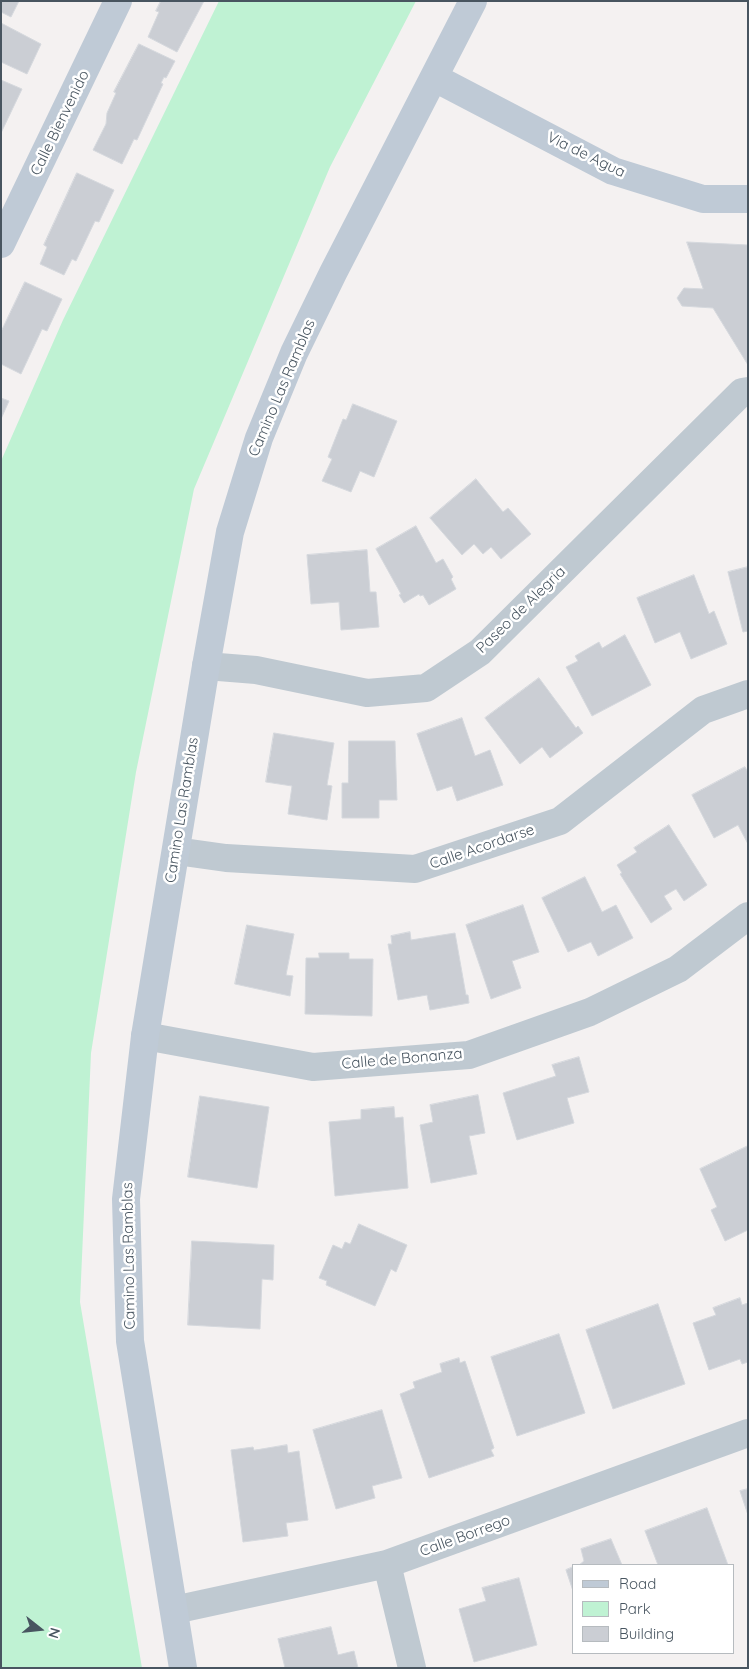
<!DOCTYPE html>
<style>
body{margin:0}
#map{position:relative;width:749px;height:1669px;overflow:hidden;background:#f4f1f1;font-family:Quicksand,sans-serif}
canvas{display:block}
.frame{position:absolute;inset:0;border:2px solid #485560;pointer-events:none}
.legend{position:absolute;left:572px;top:1564px;width:162px;height:90px;box-sizing:border-box;background:#fff;border:1px solid #b6bbbf;margin:0;padding:6px 9px;list-style:none;font-size:15px;color:#485560}
.legend li{display:flex;align-items:center;gap:10px;height:25px}
.legend b{width:25px;border:1px solid #b6bbbf}
.north{position:absolute;left:15px;top:1604px;width:50px;height:50px;-webkit-text-stroke:4px #fff;paint-order:stroke;rotate:106deg;font-size:14px;font-weight:700;line-height:20px;text-align:center;color:#485560}
.north::after{content:'';display:block;margin:auto;width:18px;height:22px;background:#485560;clip-path:polygon(50% 0,100% 100%,50% 72%,0 100%)}
</style>
<div id="map">
<canvas width="749" height="1669"></canvas>
<div class="frame"></div>
<ul class="legend">
<li><b style="height:6px;background:#bfcad6"></b>Road</li>
<li><b style="height:14px;background:#bff2d3"></b>Park</li>
<li><b style="height:14px;background:#cbced4"></b>Building</li>
</ul>
<div class="north">N</div>
</div>
<script>
const context = document.querySelector('canvas').getContext('2d');
context.lineJoin = 'round';
function paint(path, color) {
  context.fillStyle = color;
  context.fill(path, 'evenodd');
}
function stroke(path, color, width, dash) {
  context.strokeStyle = color;
  context.lineWidth = width;
  context.lineCap = dash ? 'butt' : 'round';
  context.setLineDash(dash || []);
  context.stroke(path);
}
function write(font, color, halo, rows, align = 'center') {
  context.font = font + ' Quicksand,sans-serif';
  context.lineWidth = 5;
  context.setLineDash([]);
  context.textBaseline = 'middle';
  context.strokeStyle = halo;
  context.fillStyle = color;
  for (const [text, x, y, turn = 0] of rows) {
    context.save();
    context.translate(x, y);
    context.rotate((+turn || 0) * Math.PI / 180);
    context.textAlign = isNaN(turn) ? turn : align;
    if (halo) context.strokeText(text, 0, 0);
    context.fillText(text, 0, 0);
    context.restore();
  }
}
paint(new Path2D(`
 M219 1H416L330 167 194 489 136 772 91 1053 80 1302 142 1668H1V461L63 320Z`), '#bff2d3');
const building = new Path2D(`
 M1 1H19L11 17 1 12Z
 M161 1H204L177 52 148 37 159 12 156 11Z
 M1 23 41 44 27 74 1 62Z
 M139 44 175 61 166 78 164 77 161 83 163 84 137 140 134 139 122 164 93 150 106 124 107 113 116 93 114 92Z
 M1 80 22 89 1 133Z
 M77 173 114 190 99 222 95 221 76 261 72 259 64 275 40 264 47 247 44 245Z
 M687 242 748 245V365L713 308 682 306 677 298 684 288 703 289Z
 M25 282 62 299 47 331 42 329 21 374 1 364V332Z
 M1 398 9 401 1 419Z
 M353 404 397 421 374 477 360 471 351 492 322 481 332 459 328 457 343 419 346 420Z
 M476 479 503 512 508 508 531 534 501 559 491 547 483 554 474 544 462 555 430 518Z
 M416 526 436 563 443 559 453 577 451 579 456 589 429 605 423 595 420 596 419 594 404 603 399 595 401 594 376 549Z
 M367 550 370 592H376L379 627 341 630 339 602 311 604 307 555Z
 M748 567V631L743 632 728 572Z
 M694 575 709 614 714 611 727 644 691 659 680 632 655 643 637 598Z
 M625 635 651 685 592 716 566 667 578 661 575 656 599 642 602 648Z
 M539 678 576 728 578 726 583 733 550 758 542 747 520 764 485 718Z
 M462 718 475 756 490 750 503 785 457 801 452 786 437 791 417 734Z
 M274 733 334 743 327 785 332 786 327 820 288 814 292 786 266 782Z
 M349 741H395L397 800H379V818H342V783H348Z
 M745 767 748 772V844L738 825 714 838 692 795Z
 M669 825 707 885 684 901 676 889 664 896 672 909 651 923 620 874 622 873 617 865 637 852 634 848Z
 M585 877 602 912 616 905 633 938 598 956 591 942 568 952 542 898Z
 M523 905 539 952 512 961 521 988 491 999 466 925Z
 M247 925 294 934 286 975 293 976 290 996 235 984Z
 M410 932 411 940 455 933 466 995H468L469 1003 430 1010 427 995 398 1000 388 944H392L391 936Z
 M319 953H349V959H373L372 1016 305 1014 306 958H319Z
 M579 1057 589 1092 567 1098 574 1123 517 1140 503 1093 556 1076 552 1065Z
 M478 1095 485 1133 469 1136 477 1174 431 1183 420 1125 433 1122 430 1105Z
 M200 1096 269 1107 257 1188 188 1177Z
 M394 1107 395 1118 403 1117 408 1188 335 1196 329 1122 361 1119V1110Z
 M748 1146V1230L725 1241 711 1210 717 1207 700 1169Z
 M359 1224 407 1245 396 1272 391 1269 375 1306 326 1285 327 1281 319 1278 333 1245 342 1249 345 1242 350 1244Z
 M192 1241 274 1245 273 1280 262 1279 260 1329 188 1325Z
 M740 1298 742 1305 748 1303V1362L742 1364 740 1359 709 1370 693 1323 716 1315 713 1308Z
 M658 1304 685 1384 613 1409 586 1330Z
 M559 1334 585 1413 517 1436 491 1357Z
 M459 1358 460 1363 465 1361 494 1448 491 1450 494 1456 429 1478 400 1394 415 1388 413 1382 442 1372 440 1364Z
 M382 1410 402 1478 372 1486 375 1498 336 1509 313 1430Z
 M287 1445 288 1453 299 1451 308 1520 286 1523 288 1536 243 1542 231 1450 253 1447 254 1450Z
 M748 1489V1515L740 1491Z
 M707 1508 728 1565H658L645 1531Z
 M611 1539 622 1565H579L584 1561 581 1549Z
 M573 1567V1591L566 1570Z
 M519 1578 537 1645 474 1662 459 1609 486 1601 482 1588Z
 M331 1627 338 1655 354 1651 358 1668H285L278 1639Z`);
paint(building, '#cbced4');
stroke(building, '#d5d8dd', 1);
stroke(new Path2D(`
 M206 666 256 670 367 693 426 688 480 652 742 392 748 391
 M176 851 226 858 415 869 560 821 703 710 748 694
 M145 1036 313 1067 469 1055 590 1012 678 969 748 916
 M387 1564 412 1668
 M174 1610 387 1564 748 1433`), '#bfc9d1', 28);
stroke(new Path2D(`
 M435 78 613 171 703 199H748
 M1 244 118 1
 M183 1668 130 1341 126 1199 145 1036 206 666 230 532 259 438 294 353 333 273 473 1`), '#bfcad6', 28);
write('15px', '#485560', '#fff', [
 ["Calle Bienvenido",60,123,-64],
 ["Via de Agua",586,155,26],
 ["Camino Las Ramblas",282,388,-67],
 ["Paseo de Alegria",521,610,-44],
 ["Camino Las Ramblas",182,810,-81],
 ["Calle Acordarse",482,847,-19],
 ["Calle de Bonanza",402,1059,-5],
 ["Camino Las Ramblas",129,1256,-91],
 ["Calle Borrego",465,1536,-20]
]);
</script>
